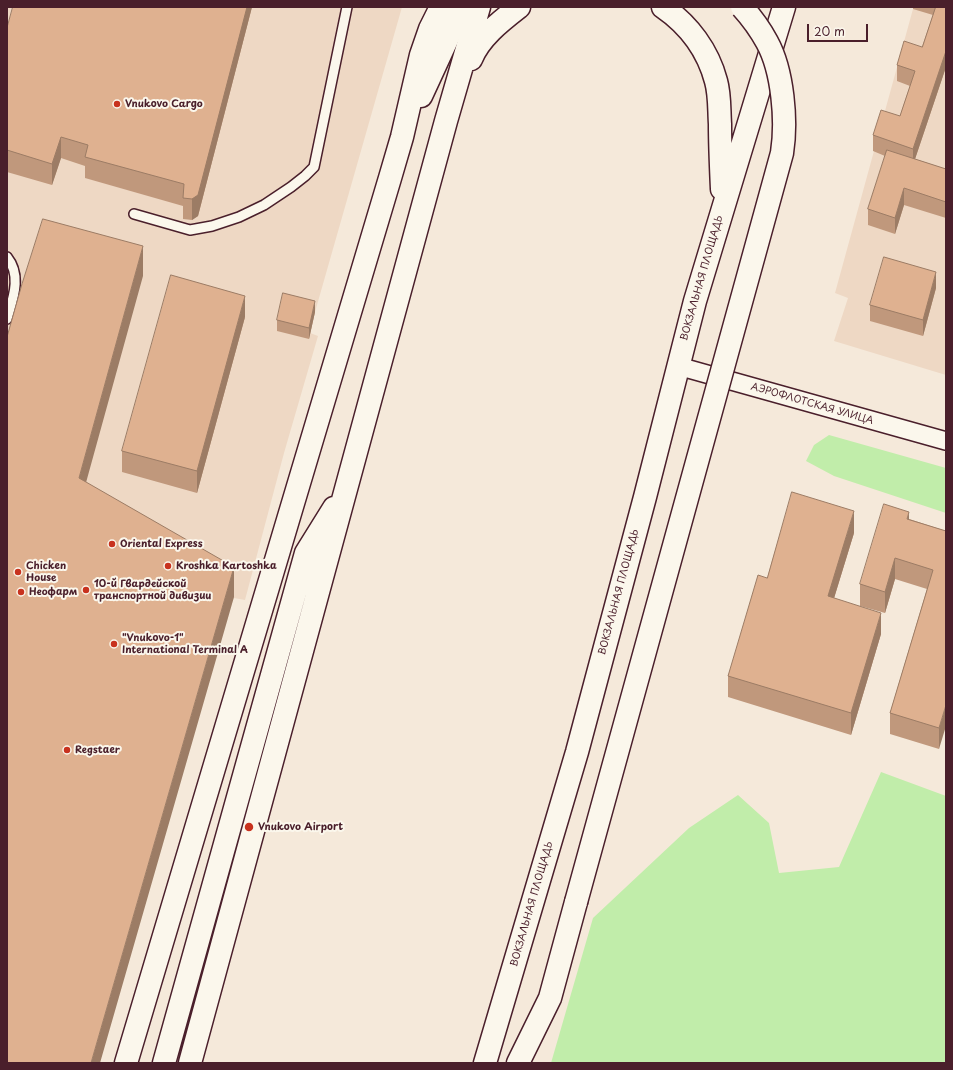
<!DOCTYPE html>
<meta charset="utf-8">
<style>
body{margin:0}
#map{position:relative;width:953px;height:1070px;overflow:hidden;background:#f5e9da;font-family:"Playpen Sans",sans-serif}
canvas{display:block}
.frame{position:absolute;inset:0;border:8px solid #4a1f2b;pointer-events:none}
.scale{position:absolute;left:807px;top:24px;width:61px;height:18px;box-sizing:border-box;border:2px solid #4a1f2b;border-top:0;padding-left:5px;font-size:12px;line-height:14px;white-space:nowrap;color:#4a1f2b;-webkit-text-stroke:3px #fbf7ec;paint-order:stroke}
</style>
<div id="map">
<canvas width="953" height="1070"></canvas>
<div class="frame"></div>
<div class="scale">20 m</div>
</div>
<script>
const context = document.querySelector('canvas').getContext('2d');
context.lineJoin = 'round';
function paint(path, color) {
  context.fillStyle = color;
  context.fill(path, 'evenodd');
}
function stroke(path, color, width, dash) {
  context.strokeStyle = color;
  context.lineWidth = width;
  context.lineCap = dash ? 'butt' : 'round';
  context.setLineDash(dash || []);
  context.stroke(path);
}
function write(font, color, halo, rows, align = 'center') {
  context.font = font + ' "Playpen Sans",sans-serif';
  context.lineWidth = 4;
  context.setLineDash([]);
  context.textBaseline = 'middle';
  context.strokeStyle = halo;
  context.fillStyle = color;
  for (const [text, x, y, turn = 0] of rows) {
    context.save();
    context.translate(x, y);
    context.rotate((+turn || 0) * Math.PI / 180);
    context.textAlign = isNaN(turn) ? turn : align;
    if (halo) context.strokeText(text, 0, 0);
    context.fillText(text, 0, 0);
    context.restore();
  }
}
paint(new Path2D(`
 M7 7H402L315 312 310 333 318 336 284 453 245 600 234 598 7 1063Z
 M946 7V375L834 341 848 298 835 293 913 9Z`), '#eed8c4');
paint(new Path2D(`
 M829 435 946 468V513L834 476 806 461 814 445Z
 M881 772 946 796V1063H551L593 918 689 828 738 795 769 823 779 873 839 867Z`), '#c1edaa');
const service = new Path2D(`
 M134 214 190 230 212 226 239 217 264 205 291 187 305 176 314 167 347 7
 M7 257C22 276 13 298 7 319`);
const minor = new Path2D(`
 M678 366 946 441`);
const tertiary = new Path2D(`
 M421 96 457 18 465 7
 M126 1063 390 178 402 137 421 55 430 29 441 7
 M518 1063 550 998 576 902`);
const secondary = new Path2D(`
 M663 7C689 25 708 51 716 81 720 95 719 110 720 124 720 146 721 167 722 189
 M471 59C480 37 501 21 519 7
 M164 1063 306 553 334 508
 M190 1063 446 121 479 7
 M485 1063 577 752 645 497 695 301 784 7`);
stroke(service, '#4a1f2b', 12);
stroke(minor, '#4a1f2b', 20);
stroke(tertiary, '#4a1f2b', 25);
stroke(secondary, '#4a1f2b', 25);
stroke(service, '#fbf7ec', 9);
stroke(minor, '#fbf7ec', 17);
stroke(tertiary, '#fbf7ec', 22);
stroke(secondary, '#fbf7ec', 22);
const tertiaryBridge = new Path2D(`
 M576 902 782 153C787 121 783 71 767 42 760 29 752 18 742 7`);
stroke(tertiaryBridge, '#4a1f2b', 25, []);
stroke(tertiaryBridge, '#fbf7ec', 22);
paint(new Path2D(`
 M252 7 198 216 192 220 183 219V206L85 178V166L61 158 52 185 7 172V28Z
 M913 7H946V67L915 159 946 169V218L904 205 895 234 868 225V209L885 156 873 151V135L900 116 910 86 897 81V65L922 47 933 15 913 9Z
 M936 288 923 336 870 321V305Z
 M315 312 309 339 277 331V320Z
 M245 317 197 493 122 472V451Z
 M909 519 946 531 939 749 890 734V713L927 589 895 579 885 613 860 606V584Z
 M854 533 834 598 881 634 851 735 728 697V676L767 578Z`), '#c0987c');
paint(new Path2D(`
 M247 7H252L198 216 192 220V199Z
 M946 51V67L913 165V149Z
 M61 137V158L52 185V164Z
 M904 188V205L895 234V218Z
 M143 246V276L79 508V478Z
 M936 272V288L923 336V320Z
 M245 296V317L197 493V471Z
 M315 301V312L309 339V328Z
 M854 511V533L828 618V596Z
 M909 512V533L907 519Z
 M895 558V579L885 613V592Z
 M234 567V597L100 1063H91Z
 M881 613V634L851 735V713Z
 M946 705V726L939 749V728Z`), '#9c7c65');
const building = new Path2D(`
 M13 7H247L198 195 192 199 183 198 184 184 85 157 88 145 61 137 52 164 7 150V28Z
 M936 7H946V51L913 149 873 135 881 110 900 116 915 71 897 65 904 41 922 47Z
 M887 150 946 169V202L904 188 895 218 868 209Z
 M43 219 143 246 79 478 234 567 91 1063H7V337L22 284Z
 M884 257 936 272 923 320 870 305Z
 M171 275 245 296 197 471 122 451Z
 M283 293 315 301 309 328 277 320Z
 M792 492 854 511 828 596 881 613 851 713 728 676 758 575 767 578Z
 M884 504 909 512 907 519 946 531V705L939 728 890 713 933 570 895 558 885 592 860 584Z`);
paint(building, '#dfb190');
stroke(building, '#9c7c65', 1);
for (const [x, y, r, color] of [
 [117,104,4,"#c8321e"],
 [112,544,4,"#c8321e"],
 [168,566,4,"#c8321e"],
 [18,572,4,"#c8321e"],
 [86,590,4,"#c8321e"],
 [21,592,4,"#c8321e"],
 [114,644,4,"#c8321e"],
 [67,750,4,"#c8321e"],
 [249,827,5,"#c8321e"]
]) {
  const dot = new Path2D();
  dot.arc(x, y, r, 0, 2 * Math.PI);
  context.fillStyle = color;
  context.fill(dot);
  stroke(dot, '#fbf7ec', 1.5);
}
write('bold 10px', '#4a1f2b', '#fbf7ec', [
 ["Vnukovo Cargo",125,104],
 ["Oriental Express",120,544],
 ["Chicken",26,566],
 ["House",26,578],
 ["Kroshka Kartoshka",176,566],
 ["10-й Гвардейской",94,584],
 ["транспортной дивизии",94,596],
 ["Неофарм",29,592],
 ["\"Vnukovo-1\"",122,638],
 ["International Terminal A",122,650],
 ["Regstaer",75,750],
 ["Vnukovo Airport",258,827]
], 'left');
write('10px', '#4a1f2b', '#fbf7ec', [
 ["ВОКЗАЛЬНАЯ ПЛОЩАДЬ",702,278,-74],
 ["АЭРОФЛОТСКАЯ УЛИЦА",812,404,16],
 ["ВОКЗАЛЬНАЯ ПЛОЩАДЬ",619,592,-75],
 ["ВОКЗАЛЬНАЯ ПЛОЩАДЬ",532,904,-74]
]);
</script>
